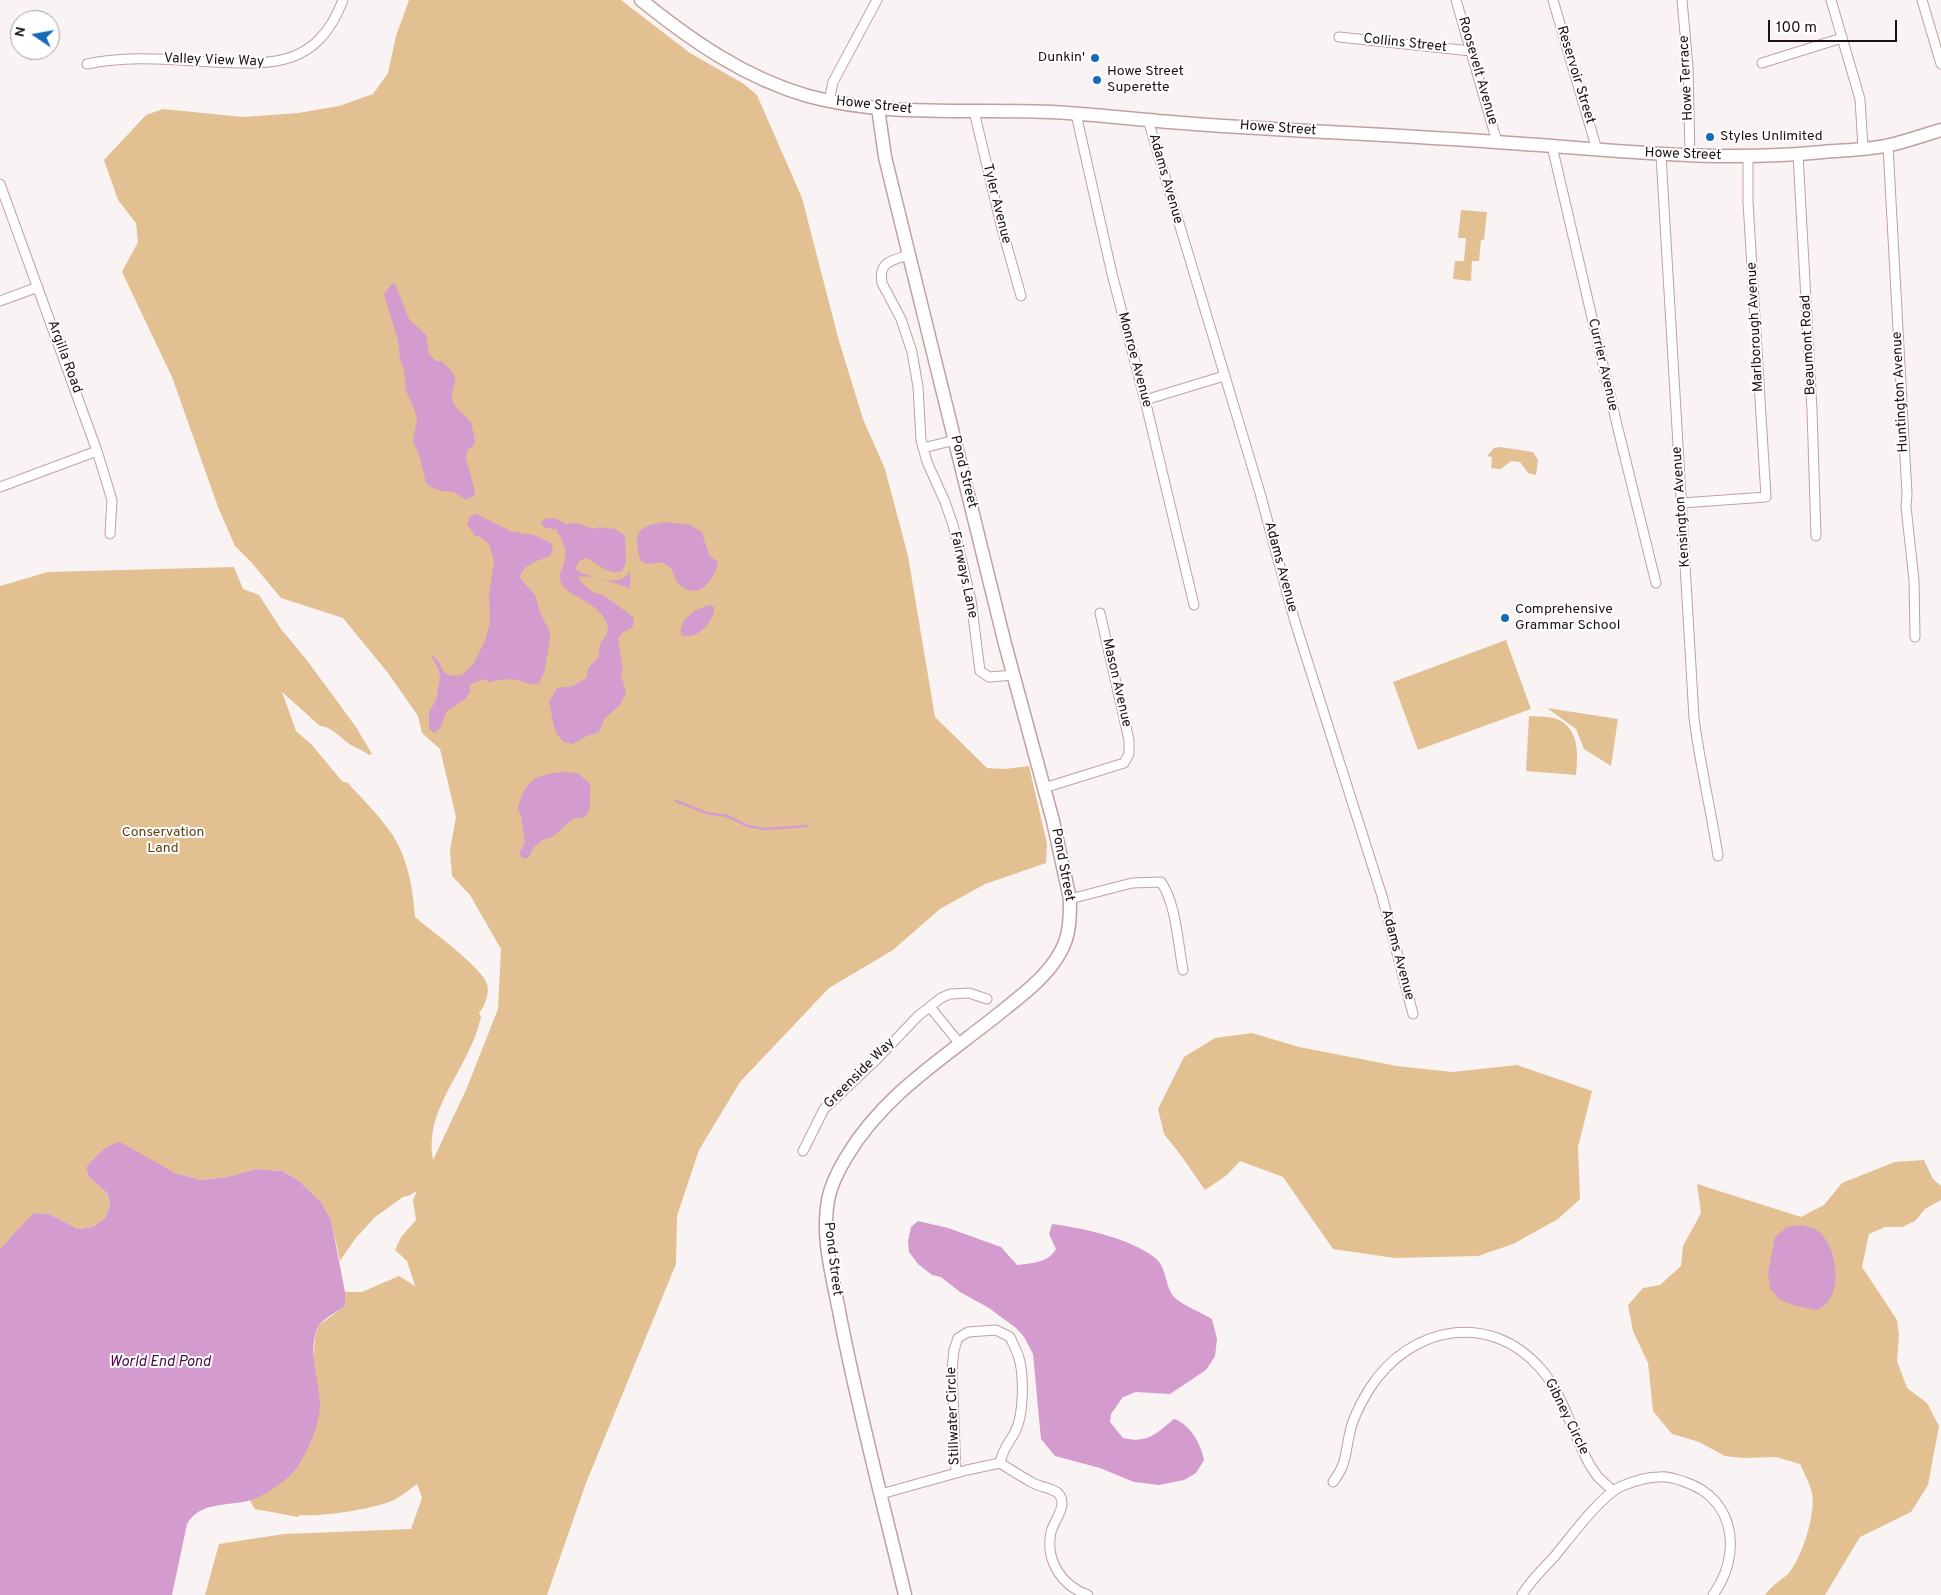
<!DOCTYPE html>
<style>
body{margin:0}
#map{position:relative;width:1941px;height:1595px;overflow:hidden;background:#faf3f3;font-family:Overpass,sans-serif}
canvas{display:block}
.north{position:absolute;left:10px;top:10px;width:50px;height:50px;box-sizing:border-box;background:#fff;border:1px solid #a4a09f;border-radius:50%;rotate:282deg;font-size:14px;font-weight:700;line-height:20px;text-align:center;color:#1c1110}
.north::after{content:'';display:block;margin:auto;width:18px;height:22px;background:#166cba;clip-path:polygon(50% 0,100% 100%,50% 72%,0 100%)}
.scale{position:absolute;left:1768px;top:20px;width:129px;height:22px;box-sizing:border-box;border:2px solid #1c1110;border-top:0;padding-left:6px;font-size:15px;line-height:18px;white-space:nowrap;color:#1c1110;-webkit-text-stroke:4px #fff;paint-order:stroke}
</style>
<div id="map">
<canvas width="1941" height="1595"></canvas>
<div class="north">N</div>
<div class="scale">100 m</div>
</div>
<script>
const context = document.querySelector('canvas').getContext('2d');
context.lineJoin = 'round';
function paint(path, color) {
  context.fillStyle = color;
  context.fill(path, 'evenodd');
}
function stroke(path, color, width, dash) {
  context.strokeStyle = color;
  context.lineWidth = width;
  context.lineCap = dash ? 'butt' : 'round';
  context.setLineDash(dash || []);
  context.stroke(path);
}
function write(font, color, halo, rows, align = 'center') {
  context.font = font + ' Overpass,sans-serif';
  context.lineWidth = 4;
  context.setLineDash([]);
  context.textBaseline = 'middle';
  context.strokeStyle = halo;
  context.fillStyle = color;
  for (const [text, x, y, turn = 0] of rows) {
    context.save();
    context.translate(x, y);
    context.rotate((+turn || 0) * Math.PI / 180);
    context.textAlign = isNaN(turn) ? turn : align;
    if (halo) context.strokeText(text, 0, 0);
    context.fillText(text, 0, 0);
    context.restore();
  }
}
paint(new Path2D(`
 M409 0H621L690 53 744 84 757 95 802 198 839 341 863 419 885 469 908 556 935 717 987 768 1005 769 1029 766 1047 844 1046 863 985 884 940 909 893 950 829 988 740 1082 699 1150 677 1216 676 1264 586 1483 547 1595H205L219 1544 284 1534 411 1529 422 1498 417 1484C410 1489 402 1496 394 1500 374 1509 322 1517 300 1515L298 1517 255 1509 250 1501 273 1488 320 1404 313 1362 315 1337 319 1325 345 1306V1292H362L399 1276 415 1286 407 1261 395 1250 401 1237 416 1220 413 1200 417 1191 408 1196 403 1197 375 1217 355 1239 340 1261 331 1220 321 1202 298 1180 282 1171 256 1169 227 1177 201 1180 175 1173 113 1144 98 1154 86 1167 88 1176 108 1194 110 1205 105 1218 93 1227 78 1229 49 1214 35 1213 15 1232 0 1249V586L48 572 234 567 243 589 259 595 281 629 306 659 356 727 372 754 369 755C363 750 358 749 351 745 341 739 333 727 320 726L282 692 296 731 312 745 342 781 348 783C361 798 377 813 389 830 407 854 413 887 415 917 429 929 483 968 487 984 490 993 485 1006 479 1013L481 1017C479 1024 477 1032 474 1039 459 1078 424 1115 433 1160L466 1090 498 1009 501 949 470 895 452 876 450 850 456 817 440 749 422 733 418 716 388 673 343 618 281 598 251 562 235 546 218 507 172 377 122 272 138 242 136 223 118 200 104 160 146 115 163 109 243 117 298 113 339 106 373 94 388 73 396 36Z
 M1461 210 1487 212 1484 240H1481L1479 261H1472L1471 281 1453 279 1455 261H1464L1466 238H1458Z
 M1500 447 1533 452 1538 460 1536 475 1528 473 1520 462 1511 461 1501 469 1491 468 1492 457 1487 456 1494 448Z
 M1506 640 1531 709 1418 750 1393 682Z
 M1547 708 1618 719 1611 766 1584 749 1576 729Z
 M1529 716C1537 717 1549 716 1557 719 1580 729 1578 755 1576 775L1526 771Z
 M1252 1033 1299 1047 1397 1066 1452 1072 1517 1065 1592 1091 1578 1147 1580 1199 1558 1219 1513 1244 1478 1256 1395 1258 1333 1249 1283 1177 1240 1161 1227 1175 1205 1190 1180 1154 1164 1134 1158 1109 1184 1057 1215 1038Z
 M1924 1160 1933 1179 1941 1186V1200L1925 1209 1915 1221 1902 1227H1885L1869 1234 1862 1267 1897 1320 1899 1335 1897 1361 1907 1388 1927 1403 1939 1426 1928 1485 1911 1512 1860 1537 1825 1595H1765C1773 1584 1779 1582 1788 1574 1802 1558 1816 1514 1812 1493 1810 1484 1804 1473 1800 1464L1776 1457 1743 1458 1725 1456 1699 1442 1672 1434 1653 1411 1648 1363 1633 1331 1628 1305 1643 1288 1660 1285 1681 1266 1683 1246 1701 1213 1697 1184 1801 1217 1824 1205 1842 1183 1895 1162Z`), '#e3c092');
paint(new Path2D(`
 M392 284H395L409 319 426 335 429 354 436 361H441C467 381 448 384 453 402 455 410 467 415 471 423 473 429 474 436 475 442L473 446 467 451 466 458 475 492V495L466 500 454 492 441 491 431 487 426 483 419 454 413 441 417 419 415 411 406 391 404 370 400 360 398 341 384 294Z
 M476 514 513 532 534 535 547 541 551 543 553 549 550 556C539 561 523 563 520 578L535 595 540 612 550 633 549 645 544 673 539 683C530 686 525 682 518 680 510 678 497 680 489 682L484 679 471 684 469 687 471 691 465 699 447 711 440 728 435 733 429 729V712L436 700 440 677 439 671 431 655C446 662 436 679 462 675L474 663 485 641 490 623 489 596 494 561 489 544 480 537 475 536 467 524 470 516Z
 M554 518 567 524 576 523 593 529 599 527 615 529 625 536 626 563 622 571C608 576 598 563 586 558L579 561 575 569C584 575 615 586 625 577 626 577 629 572 630 571V589C622 584 587 574 578 577L582 583 593 592 605 596 633 617 634 622 632 628 623 632 618 639 623 669 621 674 626 693 620 705 604 719 601 729 597 733 587 736 572 744 564 742 558 736 554 727 549 702 557 688 573 686 587 678 588 668 598 658 600 644 607 634 608 627C601 599 560 597 560 578 559 572 563 568 564 563 566 557 565 552 565 547L562 544 563 542 556 529 545 528 541 523 544 519Z
 M667 522 690 525 702 532 704 540 710 556 718 562C715 581 697 602 679 584 673 578 674 569 667 565 658 559 649 568 641 561 639 557 639 554 638 550 633 526 648 525 667 522Z
 M710 605 714 607C715 619 701 636 688 636 685 637 683 635 681 635 678 619 697 608 710 605Z
 M567 772 579 774 590 784C591 789 590 791 590 796 590 808 591 820 574 818L552 837 543 840 534 847 528 858H523L519 854 525 842 521 816 518 809C524 780 537 773 567 772Z
 M120 1142 175 1173 201 1180 227 1177 256 1169 282 1171 298 1180 321 1202 331 1220 345 1292V1306C337 1312 322 1319 318 1327 307 1351 319 1378 320 1403 321 1421 307 1455 295 1470 286 1481 262 1498 248 1501 227 1506 199 1502 187 1524L172 1595H0V1249L15 1232 34 1213 49 1214 78 1229 93 1227 105 1218 110 1205 108 1194 88 1176 86 1167C96 1156 105 1145 120 1142Z
 M918 1221 948 1228 1001 1247 1017 1265C1032 1263 1048 1263 1056 1249L1049 1234 1052 1224C1083 1228 1129 1238 1154 1257 1168 1267 1164 1287 1175 1298 1183 1305 1202 1313 1212 1319L1217 1339 1215 1356 1206 1370 1170 1394 1136 1392 1123 1397 1111 1414 1110 1422 1123 1438C1147 1444 1156 1434 1174 1419 1190 1424 1201 1444 1204 1460L1196 1473 1184 1480 1159 1485 1134 1482 1100 1468 1055 1456 1041 1439 1033 1354 1024 1337 1016 1328 989 1308 960 1292 941 1277 932 1275 918 1264 909 1252 908 1241 911 1227Z
 M1803 1225C1808 1227 1814 1228 1818 1231 1835 1244 1842 1283 1829 1300 1826 1305 1821 1307 1817 1310L1796 1306 1779 1299 1770 1288 1768 1272 1775 1237 1787 1227Z`), '#d49bce');
stroke(new Path2D(`
 M676 801 707 813 727 816 748 826 765 829 807 826`), '#d49bce', 2.5);
const street = new Path2D(`
 M1456 0 1497 142
 M1553 0 1597 150
 M1682 0 1688 67 1690 156
 M1831 0 1860 99 1863 148
 M1922 0 1941 64
 M1339 37 1471 51
 M1762 63 1842 38
 M87 64C129 55 171 60 212 62 274 65 317 67 343 0
 M829 101 833 82 877 0
 M974 111 1001 225 1021 296
 M1076 114 1112 274 1145 400 1194 605
 M1148 120 1260 493 1295 622 1382 896 1413 1014
 M1552 146 1617 425 1656 583
 M1888 146 1907 494 1906 507 1914 580 1915 637
 M1798 154 1812 410 1816 536
 M1661 155 1694 718C1700 765 1711 810 1718 856
 M0 184 97 451 112 500 110 534
 M909 255C892 260 878 262 882 283L901 319 912 352 918 387 921 440 927 462 945 502 953 525 971 600 980 671 989 677 1014 675
 M0 301 38 287
 M1145 400 1224 376
 M923 448 955 440
 M0 487 97 451
 M1682 503 1766 497 1748 202V157
 M1044 788 1124 763 1129 754V740L1100 613
 M1070 899 1132 883 1161 882C1176 903 1178 944 1183 970
 M930 1007 960 1044
 M803 1151 824 1109 878 1058 918 1016 941 998 950 994 969 993 987 999
 M956 1473 952 1370 954 1350 958 1338 968 1332 996 1330 1010 1337C1013 1344 1017 1351 1019 1358 1024 1376 1024 1415 1015 1432 1009 1443 1002 1450 1000 1463
 M1333 1482C1347 1464 1345 1453 1350 1432 1353 1417 1362 1401 1370 1388 1410 1326 1490 1310 1541 1369 1565 1397 1573 1436 1591 1467L1598 1477 1613 1491
 M881 1494 967 1470 1000 1463C1011 1470 1022 1477 1033 1483 1040 1487 1052 1488 1058 1493 1069 1505 1054 1520 1051 1532 1045 1561 1062 1586 1088 1595
 M1522 1595C1530 1581 1543 1569 1554 1557 1570 1538 1601 1495 1622 1486 1634 1481 1646 1477 1659 1477 1668 1476 1676 1479 1685 1482 1736 1499 1742 1555 1713 1595`);
const secondary = new Path2D(`
 M641 0C692 41 745 78 808 96 893 119 982 107 1068 113 1110 116 1153 121 1195 124 1295 131 1395 135 1496 142 1606 149 1712 163 1823 152 1845 150 1868 150 1890 145 1907 141 1924 135 1941 130
 M878 108 885 157 909 255 1005 644 1053 821 1070 899C1070 917 1070 935 1061 951 1049 974 1026 992 1006 1008 950 1054 885 1092 847 1156 839 1169 831 1184 828 1200 821 1238 833 1278 840 1316 858 1410 883 1502 905 1595`);
stroke(street, '#c1a19f', 11);
stroke(secondary, '#c1a19f', 15);
stroke(street, '#fff', 9);
stroke(secondary, '#fff', 12);
for (const [x, y, r, color] of [
 [1095,58,5,"#166cba"],
 [1097,80,5,"#166cba"],
 [1710,137,5,"#166cba"],
 [1505,618,5,"#166cba"]
]) {
  const dot = new Path2D();
  dot.arc(x, y, r, 0, 2 * Math.PI);
  context.fillStyle = color;
  context.fill(dot);
  stroke(dot, '#fff', 2);
}
write('14px', '#1c1110', '#fff', [
 ["Collins Street",1405,44,6],
 ["Valley View Way",214,61,2],
 ["Roosevelt Avenue",1477,71,74],
 ["Reservoir Street",1575,75,73],
 ["Howe Terrace",1687,78,-93],
 ["Howe Street",874,106,6],
 ["Howe Street",1278,129,4],
 ["Howe Street",1683,155,2],
 ["Adams Avenue",1165,179,74],
 ["Tyler Avenue",996,204,76],
 ["Marlborough Avenue",1756,327,-93],
 ["Beaumont Road",1809,345,-93],
 ["Argilla Road",64,357,70],
 ["Monroe Avenue",1134,360,75],
 ["Currier Avenue",1602,365,77],
 ["Huntington Avenue",1901,392,-93],
 ["Pond Street",963,472,76],
 ["Kensington Avenue",1682,507,-94],
 ["Adams Avenue",1280,567,75],
 ["Fairways Lane",963,575,78],
 ["Mason Avenue",1116,683,77],
 ["Pond Street",1062,865,79],
 ["Adams Avenue",1397,955,75],
 ["Greenside Way",860,1074,-45],
 ["Pond Street",832,1259,83],
 ["Stillwater Circle",954,1416,-92],
 ["Gibney Circle",1566,1417,64]
]);
write('14px', '#1c1110', '#fff', [
 ["Dunkin'",1085,58,"right"],
 ["Howe Street",1107,72],
 ["Superette",1107,88],
 ["Styles Unlimited",1720,137],
 ["Comprehensive",1515,610],
 ["Grammar School",1515,626]
], 'left');
write('14px', '#5d3f0d', '#fff', [
 ["Conservation",163,833],
 ["Land",163,849]
]);
write('italic 15px', '#4e094b', '#fff', [
 ["World End Pond",160,1363]
]);
</script>
